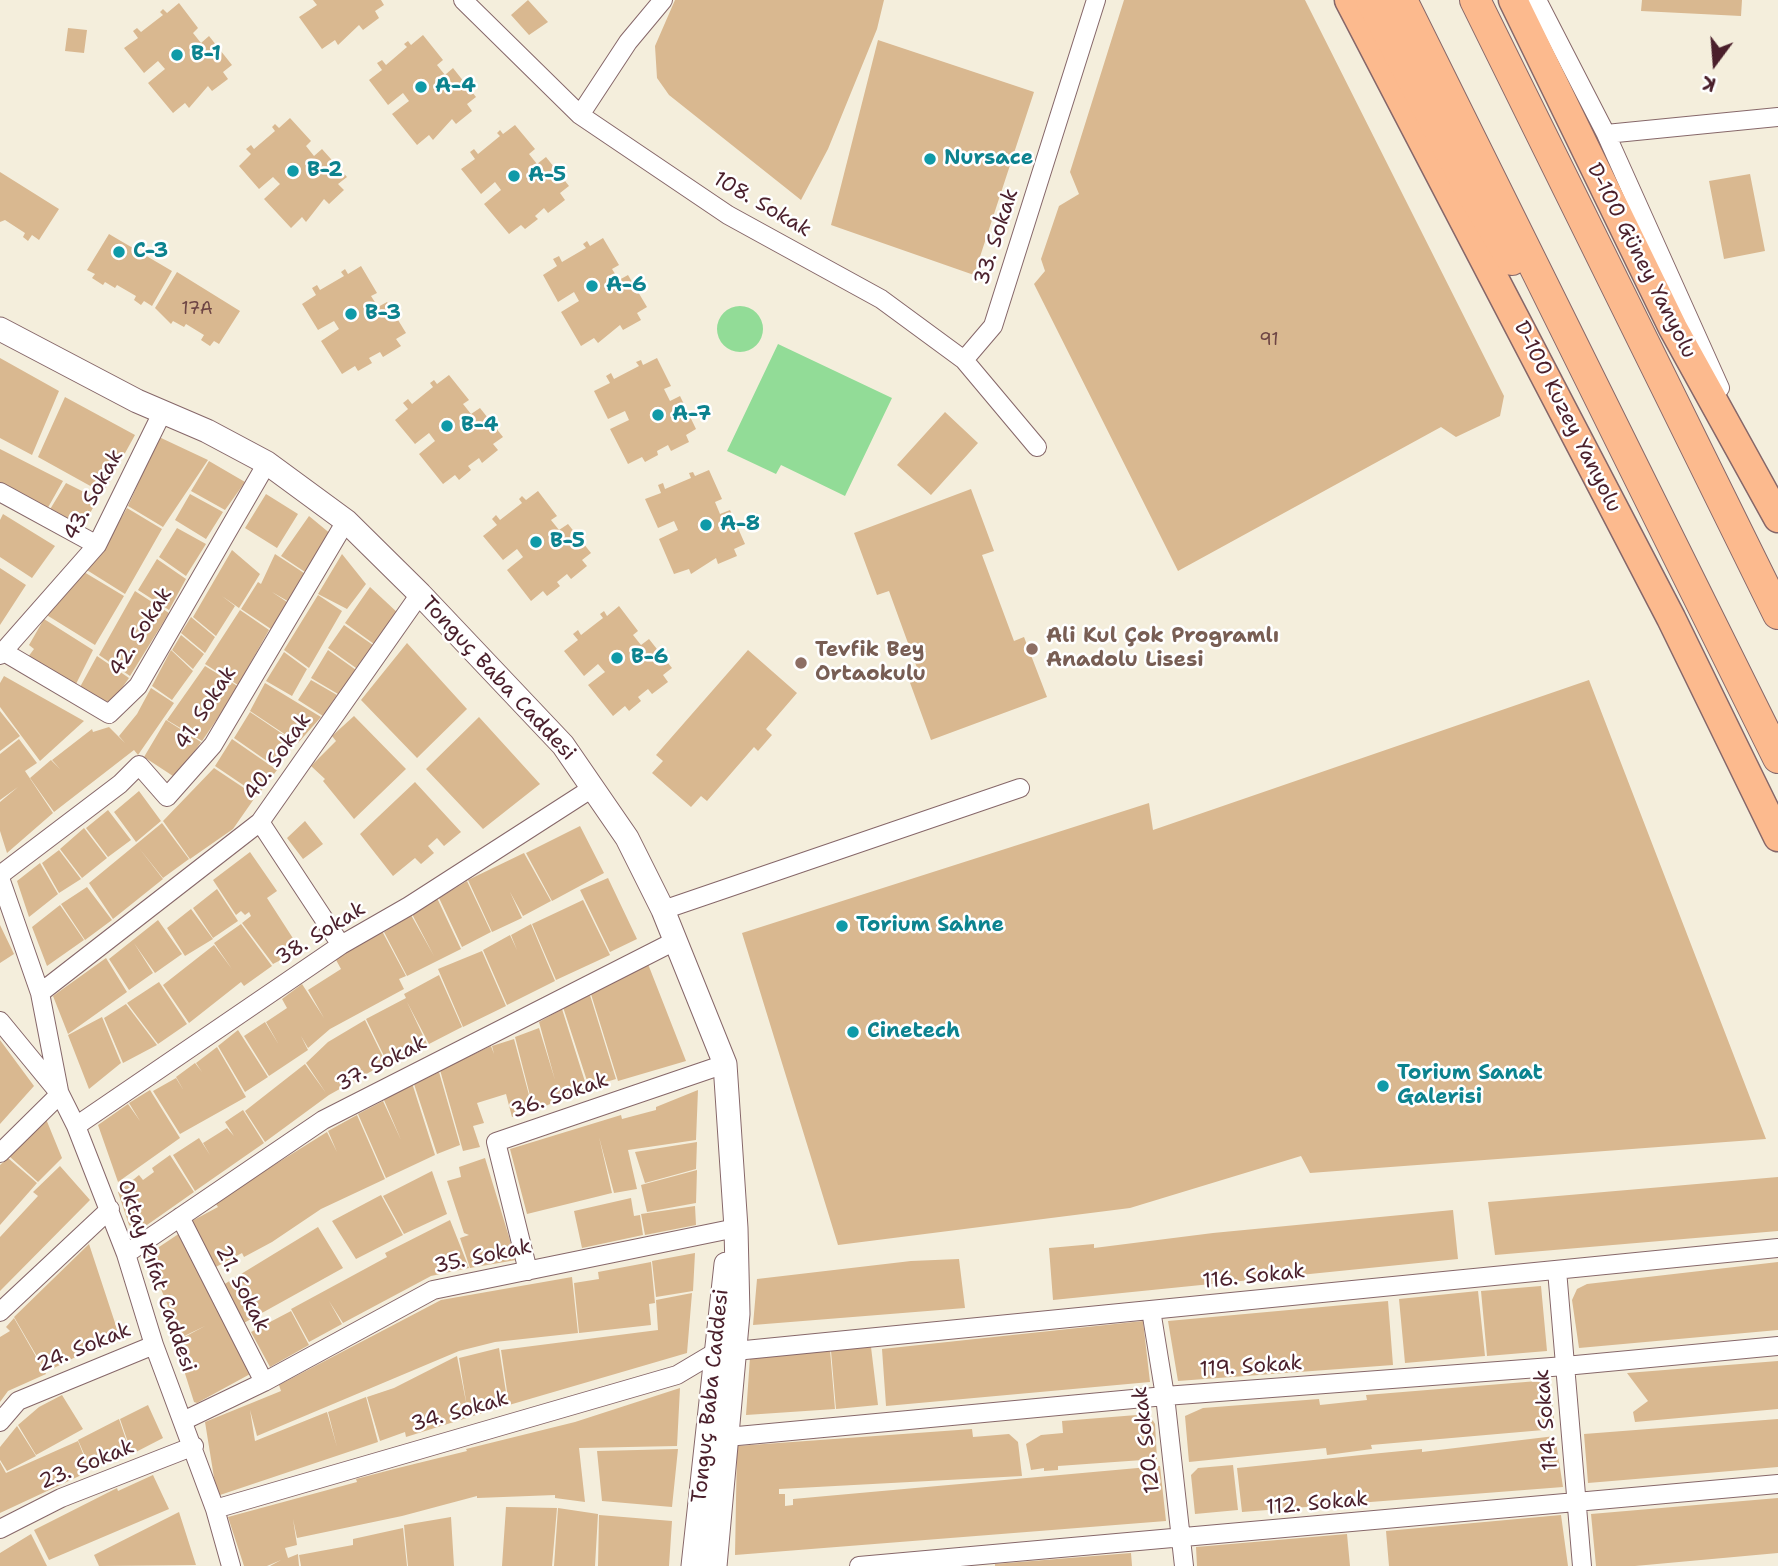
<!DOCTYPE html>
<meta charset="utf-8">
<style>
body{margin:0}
#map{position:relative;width:1778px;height:1566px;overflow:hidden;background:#f4eedc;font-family:"Shantell Sans",sans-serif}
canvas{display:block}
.north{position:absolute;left:1680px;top:28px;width:70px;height:70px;-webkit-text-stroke:5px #fff;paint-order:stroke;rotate:196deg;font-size:19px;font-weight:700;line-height:28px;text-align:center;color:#4a1f2b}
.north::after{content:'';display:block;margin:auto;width:24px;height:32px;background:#4a1f2b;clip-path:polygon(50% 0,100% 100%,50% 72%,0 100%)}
</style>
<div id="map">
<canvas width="1778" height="1566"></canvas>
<div class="north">K</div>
</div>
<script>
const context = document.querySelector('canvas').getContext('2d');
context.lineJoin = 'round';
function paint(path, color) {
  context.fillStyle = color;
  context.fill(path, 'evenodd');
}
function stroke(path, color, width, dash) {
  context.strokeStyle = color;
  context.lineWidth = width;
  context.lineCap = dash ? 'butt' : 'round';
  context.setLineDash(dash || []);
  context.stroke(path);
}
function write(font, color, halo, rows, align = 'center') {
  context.font = font + ' "Shantell Sans",sans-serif';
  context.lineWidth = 5;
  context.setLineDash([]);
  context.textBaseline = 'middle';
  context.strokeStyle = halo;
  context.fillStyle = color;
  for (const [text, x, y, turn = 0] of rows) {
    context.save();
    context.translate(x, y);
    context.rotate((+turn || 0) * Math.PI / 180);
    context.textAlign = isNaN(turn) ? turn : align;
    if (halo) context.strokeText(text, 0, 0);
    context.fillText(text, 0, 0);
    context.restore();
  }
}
paint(new Path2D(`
 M717 329a23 23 0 1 1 46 0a23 23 0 1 1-46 0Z
 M778 344 892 398 845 496 781 465 776 474 727 451Z`), '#92dc97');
paint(new Path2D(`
 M313 0H381L384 5 375 11 379 18 363 30 359 25 338 45 335 40 322 49 299 17 317 5Z
 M528 0 548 22 529 35 511 15Z
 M675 0H884L877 29 828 149 801 200 669 95 657 78 655 46Z
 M1124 0H1305L1504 396 1500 416 1456 437 1441 427 1178 571 1034 284 1045 271 1041 259 1059 206 1079 194 1070 172Z
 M1642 0H1742L1741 16 1641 11Z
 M179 3 198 28 193 33 201 43 209 36 232 65 223 72 228 79 212 91 208 86 189 108 185 103 173 113 148 83 165 69 158 61 144 73 124 48 138 38 133 31 137 28 141 32 163 15 160 12 163 9 167 13Z
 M68 28 87 30 84 53 65 51Z
 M423 35 443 60 437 65 445 75 453 68 476 97 467 104 472 111 456 124 452 119 433 140 429 135 417 145 392 114 409 101 403 93 388 105 369 80 382 70 377 63 382 60 386 65 407 47 404 44 408 41 411 45Z
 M878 40 1034 92 974 275 831 225Z
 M290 118 311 141 306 146 314 156 322 149 347 177 338 184 344 190 329 204 324 199 306 222 302 217 291 228 264 199 280 184 273 177 259 189 239 166 251 154 246 149 251 145 254 149 275 131 272 127 275 124 279 128Z
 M515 125 535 149 529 154 537 164 546 157 569 186 560 193 565 200 548 213 544 208 535 216 538 219 525 229 521 225 509 234 484 204 501 190 495 182 481 194 461 169 475 159 470 152 474 149 478 154 500 136 497 133 500 130 503 134Z
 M0 172 59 209 39 240 32 235 28 241 23 237 25 233 5 220 0 222Z
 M1750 174 1765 251 1724 259 1709 181Z
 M109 234 172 271 152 306 144 301 141 305 134 300 136 296 117 285 115 288 105 282 103 285 92 278 95 274 87 270Z
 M603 238 619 265 612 269 619 280 628 275 647 307 637 313 641 320 623 330 620 325 598 343 594 338 581 346 561 312 579 301 574 292 558 302 543 275 557 266 553 259 559 256 562 262 586 248 583 244 587 241 590 246Z
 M361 266 377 293 371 296 378 307 387 302 406 333 396 339 401 346 383 357 380 352 369 358 372 363 358 371 355 366 342 374 321 341 339 329 334 321 318 330 302 304 316 295 312 288 317 285 320 290 344 276 341 272 345 269 348 274Z
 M177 272 240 311 219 344 214 341 210 346 201 340 204 335 186 324 184 327 173 321 171 324 155 308Z
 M0 358 59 391 32 455 0 438Z
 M657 358 671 386 664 389 670 401 680 396 696 429 686 435 689 442 671 451 668 445 657 451 658 455 645 462 642 457 628 464 610 429 629 420 625 411 608 419 594 391 610 383 606 376 611 373 614 379 639 366 636 362 641 360 643 365Z
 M449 375 469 400 463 404 471 414 480 408 503 437 493 444 498 450 482 463 479 458 468 466 471 470 459 480 455 475 443 484 419 454 435 441 429 433 415 444 395 420 408 409 403 403 408 399 412 404 433 387 430 383 434 380 437 384Z
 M65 397 135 435 103 493 38 457Z
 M945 412 978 443 931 495 897 465Z
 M159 437 208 460 163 527 128 506Z
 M0 449 63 481 46 511 0 484Z
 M209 461 245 482 225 510 191 491Z
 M709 470 722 499 715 502 720 514 730 510 745 544 734 549 737 556 718 564 716 558 691 574 689 569 674 574 659 539 678 530 674 521 658 528 645 499 661 493 658 485 663 483 665 489 691 478 689 473 693 472 695 476Z
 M66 483 98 499 81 529 49 511Z
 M971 489 994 551 982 555 1014 641 1024 637 1047 697 931 740 909 680 920 676 889 591 877 595 854 533Z
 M538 491 557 516 551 520 559 530 568 524 591 553 582 560 587 566 571 579 567 574 557 582 560 586 547 596 543 591 531 601 507 570 523 557 517 549 503 560 483 536 497 525 492 519 496 515 500 520 522 503 519 499 522 496 526 500Z
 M190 494 223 512 206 539 175 520Z
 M266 494 298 514 277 548 245 528Z
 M127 508 162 529 125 594 82 567 102 551Z
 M3 514 55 546 32 578 0 557V520Z
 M309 516 332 535 308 574 281 556Z
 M177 528 206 544 186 576 159 557Z
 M232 550 260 574 239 608 222 596 235 606 216 636 193 617Z
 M275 554 307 575 291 603 272 592 290 604 274 631 241 609 258 582 261 584Z
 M342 554 366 584 347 609 318 594Z
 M157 559 186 579 169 610 138 590Z
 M0 568 26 585 0 625Z
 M79 569 124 596 95 645 45 614Z
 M370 587 399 614 374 644 345 623Z
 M135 591 169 613 130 676 99 655Z
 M318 595 342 611 309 668 284 650Z
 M619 606 638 631 633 635 641 645 649 639 672 668 663 675 668 682 652 694 648 689 638 697 641 701 629 711 625 706 613 716 588 685 605 672 598 664 584 676 564 651 578 640 573 634 578 630 581 635 603 618 600 614 604 611 607 616Z
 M240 610 269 630 238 685 205 664Z
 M191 617 215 637 205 653 181 633Z
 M44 619 93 650 76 684 28 657 34 649 29 645Z
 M344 625 373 645 356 668 328 648Z
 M181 635 204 654 193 669 172 650Z
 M407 643 467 709 417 758 361 700Z
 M171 650 193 671 172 700 152 686Z
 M328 650 356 670 338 694 311 678Z
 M748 650 797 693 766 729 772 735 758 751 754 747 707 801 701 796 691 807 652 773 663 761 656 755Z
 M284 652 307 669 292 696 266 681Z
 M97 656 129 678 112 702 98 700 80 687Z
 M205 666 239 687 202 741 167 720Z
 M4 676 84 721 40 761 0 707V683Z
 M311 680 337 695 323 716 298 700Z
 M1589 680 1766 1139 1310 1173 1301 1156 1130 1208 838 1245 742 933 1149 803 1153 830Z
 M265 683 321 717 298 743 250 711Z
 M151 688 174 703 138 755 134 750 54 812 30 778 51 760 60 769 52 760 92 729 93 732 109 727 125 743 119 736 137 714Z
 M0 711 20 736 0 751Z
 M250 712 296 743 277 768 234 738Z
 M354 716 406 769 354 819 323 781 325 779 311 766 336 741 332 736Z
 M479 717 540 784 483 829 426 769Z
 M166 720 201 742 176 778 144 757Z
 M19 739 37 763 25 771 53 813 7 853 0 831V802L18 787 0 800V754Z
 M232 739 277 770 258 795 215 766Z
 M214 768 256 796 233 829 190 859 163 821Z
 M415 782 461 832 444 846 437 838 428 846 434 853 421 864 415 858 393 876 360 834Z
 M139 791 161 821 136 842 114 812Z
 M108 810 131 840 108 857 86 828Z
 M305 821 323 844 303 859 287 838Z
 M162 823 189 859 163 878 139 848 163 879 113 919 89 883Z
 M580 826 604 873 552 901 526 853Z
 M84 828 107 858 82 878 60 849Z
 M59 850 81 879 59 893 42 863Z
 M250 852 277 891 267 898 296 943V952L273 964 242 923 251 916 249 912 245 915 241 911 236 915 213 880Z
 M524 853 551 901 523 916 510 892 522 918 492 932 468 880Z
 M40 863 58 894 29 917 17 881Z
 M608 878 637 939 610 952 580 890Z
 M467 881 491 932 462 947 439 898Z
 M87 887 112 920 85 940 61 904Z
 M217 889 238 921 213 938 193 908Z
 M437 898 461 949 407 976 384 932 411 915 434 956 412 914Z
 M583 900 610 955 556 980 532 924Z
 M60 905 84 940 47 966 32 927Z
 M191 909 213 939 185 956 167 928Z
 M158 920 182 954 155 973 134 943 153 973 129 990 109 959Z
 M241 924 272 966 244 986 241 982 189 1023 163 985 214 945 232 969 214 943Z
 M531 924 555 981 507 1005 483 950 510 935 517 950 511 935Z
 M0 925 14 954 0 963Z
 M382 931 406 976 399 979 404 989 330 1029 308 1048 301 1036 308 1050 269 1076 244 1036 265 1022 279 1045 266 1022 287 1008 282 999 302 984 324 1018 308 990 341 969 335 958Z
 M482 951 506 1006 463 1027 438 969Z
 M106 958 127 992 68 1034 53 996Z
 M648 964 686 1061 618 1081 590 991Z
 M439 975 462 1027 429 1044 407 1002 427 1044 388 1064 366 1019 406 998 404 994Z
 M159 982 187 1024 158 1044 127 1003Z
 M589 992 616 1079 589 1087 563 1007Z
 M126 1004 157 1045 123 1063 104 1018Z
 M562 1009 587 1088 534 1111 515 1037 539 1028 555 1080 539 1022Z
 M102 1017 121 1063 89 1089 68 1035Z
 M365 1020 386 1063 329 1095 265 1142 245 1111 305 1064 326 1093 306 1063 328 1042Z
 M238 1030 268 1077 245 1092 218 1046Z
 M514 1039 533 1110 512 1117 506 1094 477 1103 484 1123 473 1126 480 1147 463 1151 440 1070 491 1046 494 1054 492 1046Z
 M0 1040 34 1086 0 1124Z
 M217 1047 246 1097 180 1134 153 1091 176 1078 184 1091 176 1077 195 1063 202 1072 196 1063Z
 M439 1072 460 1145 437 1154 414 1084Z
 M412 1083 435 1155 386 1178 358 1114 383 1101 401 1140 384 1100Z
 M150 1090 180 1138 118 1182 98 1125 128 1104 140 1121 129 1103Z
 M698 1090 696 1140 628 1150 637 1189 614 1193 599 1137 612 1193 527 1214 510 1149 621 1115 622 1119 656 1110V1107Z
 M243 1110 264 1143 195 1191 173 1155 199 1138 210 1155 203 1143 227 1128 234 1136 225 1122Z
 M357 1115 385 1179 321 1209 272 1242 244 1257 242 1253 214 1268 190 1222 218 1207 216 1204 242 1185 327 1132 337 1152 328 1131Z
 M46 1119 62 1158 38 1182 9 1156Z
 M697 1142 696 1169 645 1183 635 1152Z
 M170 1155 194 1192 137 1232 129 1225 118 1192 139 1175 143 1180 154 1172 152 1168Z
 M8 1158 37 1183 0 1225V1165Z
 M485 1158 516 1260 470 1268 460 1238 469 1235 464 1233 447 1181 461 1177 459 1167Z
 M60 1166 90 1200 0 1291V1237L38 1196 33 1192Z
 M697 1170 696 1203 647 1212 641 1185Z
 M432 1171 447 1214 404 1234 383 1196Z
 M1778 1177V1231L1495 1255 1488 1202Z
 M381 1195 403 1235 356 1259 332 1221Z
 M631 1198 634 1216 640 1215 643 1235 582 1248 574 1211Z
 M695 1206 696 1225 645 1235 641 1214Z
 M1453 1210 1458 1259 1053 1300 1049 1248 1094 1244V1248L1213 1233Z
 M450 1220 469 1268 431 1276 343 1323 329 1301 342 1324 309 1342 291 1309 387 1257 385 1253Z
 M318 1227 343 1268 242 1324 223 1285Z
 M180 1233 252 1373 197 1403 194 1402 175 1342 205 1326 174 1341 163 1309 168 1306 147 1255Z
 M89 1244 119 1335 46 1372 14 1317Z
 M695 1253 693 1291 656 1297 652 1261Z
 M959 1259 965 1308 753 1325 757 1279 911 1261Z
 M651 1262 655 1303 649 1304 651 1325 579 1333 574 1283 599 1279 598 1272Z
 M1778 1262V1330L1579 1348 1572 1300 1577 1289 1587 1284Z
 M572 1277 578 1333 495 1342 459 1351 257 1436 250 1410 255 1441 327 1412 337 1447 328 1412 366 1397 378 1442 217 1496 205 1422 281 1391 279 1385 441 1300Z
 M1541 1286 1547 1351 1487 1356 1481 1291Z
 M1478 1291 1485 1356 1405 1363 1399 1299Z
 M692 1293 687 1353 509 1405 501 1350 658 1330 656 1300Z
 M1388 1301 1393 1365 1178 1381 1168 1321Z
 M291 1311 309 1345 270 1367 251 1332Z
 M14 1318 46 1374 8 1391 0 1402V1337L10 1331 6 1327Z
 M1143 1321 1150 1382 886 1406 882 1349Z
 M871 1347 878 1405 836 1409 831 1351Z
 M499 1348 508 1405 406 1437 405 1432 380 1441 367 1397 394 1388 457 1356 467 1407 459 1358Z
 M830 1350 835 1409 746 1415 750 1357Z
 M1778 1361V1409L1635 1422 1633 1412 1648 1401 1627 1373Z
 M1550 1380 1555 1429 1371 1445 1372 1449 1327 1455 1326 1448 1189 1462 1185 1416 1203 1408 1319 1399 1320 1405 1367 1400 1366 1395Z
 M680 1388 677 1446 579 1448 585 1502 555 1498V1495L477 1498V1496L402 1516 297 1538 293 1519 297 1545 285 1548 288 1558 298 1554 299 1566H270L281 1560 267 1566H244L228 1517 357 1482 356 1479 394 1469 467 1451 466 1449 575 1422Z
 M62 1395 83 1429 36 1455 18 1425 39 1407Z
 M148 1405 163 1438 132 1454 120 1419Z
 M1149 1414 1155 1424 1157 1459 1058 1466V1470L1044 1471V1468L1031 1470 1026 1444 1041 1435 1063 1433 1062 1421Z
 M119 1419 131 1454 91 1470 78 1440Z
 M1778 1419V1467L1588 1483 1584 1434Z
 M17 1426 36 1456 7 1471 0 1460V1447Z
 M972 1429 973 1437 1009 1434 1018 1442 1022 1476 779 1489V1494H785V1506L793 1505V1499L1160 1466 1166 1521 735 1555 737 1446Z
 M1555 1436 1563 1487 1242 1512 1237 1468 1371 1454 1422 1449V1452Z
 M78 1441 90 1471 0 1513V1462L6 1473Z
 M678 1449 672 1507 602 1501 597 1451Z
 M1233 1465 1238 1510 1195 1514 1191 1475 1198 1468Z
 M153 1475 169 1509 49 1560 34 1530 117 1488 118 1491Z
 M1778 1498V1553L1635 1566H1596L1591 1514Z
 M506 1507 557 1508 552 1566H502Z
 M558 1508 598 1514 595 1566H554Z
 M179 1512 196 1565 99 1566 94 1555Z
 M599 1515 672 1521 669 1566H598Z
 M1561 1515 1568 1566H1389L1386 1531Z
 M451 1517 454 1566H408L404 1525Z
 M403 1528 407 1566H301L299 1555 353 1545V1539Z
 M31 1534 47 1566H0V1553Z
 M1347 1534 1350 1566H1197L1196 1547Z
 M1131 1553 1132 1566H995V1564Z`), '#d9b890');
const minor = new Path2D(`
 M463 0 580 115 728 215 881 299 964 360 1037 447
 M1537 0 1606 134 1720 388
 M580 115 628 42 663 0
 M1606 134 1778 117
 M964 360 993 326 1096 0
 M0 492 97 545
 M4 652 109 714 138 686 267 463
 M0 655 97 545 162 413
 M260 822 341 945
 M0 875 120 784 139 765 167 797 213 745 346 521
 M0 878 40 993 59 1091
 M663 910 1020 788
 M40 993 260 822 420 594
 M0 1021 60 1094 76 1126 126 1254 154 1345 215 1509 231 1566
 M76 1126 341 945 409 906 594 787
 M0 1153 60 1094
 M180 1217 264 1382
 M126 1254 323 1120 675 941
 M1557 1270 1582 1566
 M528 1271 496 1142 725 1064
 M1151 1310 1165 1396 1184 1566
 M0 1312 110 1209
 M735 1351 1778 1248
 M183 1421 264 1382 433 1290 736 1228
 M0 1422 18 1401 154 1345
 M727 1437 1165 1396 1565 1366 1778 1346
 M215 1509 677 1375 714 1353
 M0 1529 61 1498 194 1446
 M859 1566 1778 1484`);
const tertiary = new Path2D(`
 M0 329 137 401 207 431 267 463 346 521 420 594 563 745 627 838 663 910 725 1064 736 1228 738 1314 715 1566
 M693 1566 726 1264`);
const primary = new Path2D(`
 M1349 0 1671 618 1778 837
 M1513 0 1673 328 1778 518`);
const trunk = new Path2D(`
 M1371 0 1470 190 1512 260
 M1402 0 1778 758
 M1475 0 1778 614`);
stroke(minor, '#866769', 20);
stroke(tertiary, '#866769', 25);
stroke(primary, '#866769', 31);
stroke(trunk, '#866769', 32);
stroke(minor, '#fff', 18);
stroke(tertiary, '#fff', 23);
stroke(primary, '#fcba8e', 28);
stroke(trunk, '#fcba8e', 30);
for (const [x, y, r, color] of [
 [177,55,7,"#0f9aa8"],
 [421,87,7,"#0f9aa8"],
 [930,159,7,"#0f9aa8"],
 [293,171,7,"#0f9aa8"],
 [514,176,7,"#0f9aa8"],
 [119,252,7,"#0f9aa8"],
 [592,286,7,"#0f9aa8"],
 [351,314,7,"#0f9aa8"],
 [658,415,7,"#0f9aa8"],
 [447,426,7,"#0f9aa8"],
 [706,525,7,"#0f9aa8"],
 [536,542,7,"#0f9aa8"],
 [1032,649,7,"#8d6e63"],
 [617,658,7,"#0f9aa8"],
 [801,663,7,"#8d6e63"],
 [842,926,7,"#0f9aa8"],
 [853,1032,7,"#0f9aa8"],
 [1383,1086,7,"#0f9aa8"]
]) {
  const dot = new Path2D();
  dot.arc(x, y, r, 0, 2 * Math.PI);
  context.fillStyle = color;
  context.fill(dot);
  stroke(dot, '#fff', 2.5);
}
write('18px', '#6e4544', null, [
 ["17A",197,309],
 ["91",1269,340]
]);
write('bold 21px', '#0d838f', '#fff', [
 ["B-1",191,55],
 ["A-4",435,87],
 ["Nursace",944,159],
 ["B-2",307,171],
 ["A-5",528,176],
 ["C-3",133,252],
 ["A-6",606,286],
 ["B-3",365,314],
 ["A-7",672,415],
 ["B-4",461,426],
 ["A-8",720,525],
 ["B-5",550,542],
 ["B-6",631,658],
 ["Torium Sahne",856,926],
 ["Cinetech",867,1032],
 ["Torium Sanat",1397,1074],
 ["Galerisi",1397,1098]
], 'left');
write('21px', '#4a1f2b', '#fff', [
 ["108. Sokak",762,205,30],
 ["33. Sokak",997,237,-72],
 ["D-100 Güney Yanyolu",1641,261,63],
 ["D-100 Kuzey Yanyolu",1567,417,63],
 ["43. Sokak",94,495,-61],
 ["42. Sokak",141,632,-58],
 ["Tonguç Baba Caddesi",498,679,47],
 ["41. Sokak",206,708,-57],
 ["40. Sokak",278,757,-55],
 ["38. Sokak",321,934,-32],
 ["37. Sokak",382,1064,-27],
 ["36. Sokak",560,1096,-19],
 ["35. Sokak",483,1257,-12],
 ["Oktay Rıfat Caddesi",156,1276,71],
 ["116. Sokak",1254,1277,-6],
 ["21. Sokak",242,1289,63],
 ["24. Sokak",84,1348,-22],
 ["119. Sokak",1251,1367,-4],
 ["Tonguç Baba Caddesi",711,1396,-84],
 ["34. Sokak",460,1412,-16],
 ["114. Sokak",1547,1420,-95],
 ["120. Sokak",1147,1440,-97],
 ["23. Sokak",87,1465,-22],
 ["112. Sokak",1317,1504,-5]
]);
write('bold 21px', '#785e54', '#fff', [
 ["Ali Kul Çok Programlı",1046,637],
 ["Anadolu Lisesi",1046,661],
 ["Tevfik Bey",815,651],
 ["Ortaokulu",815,675]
], 'left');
</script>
